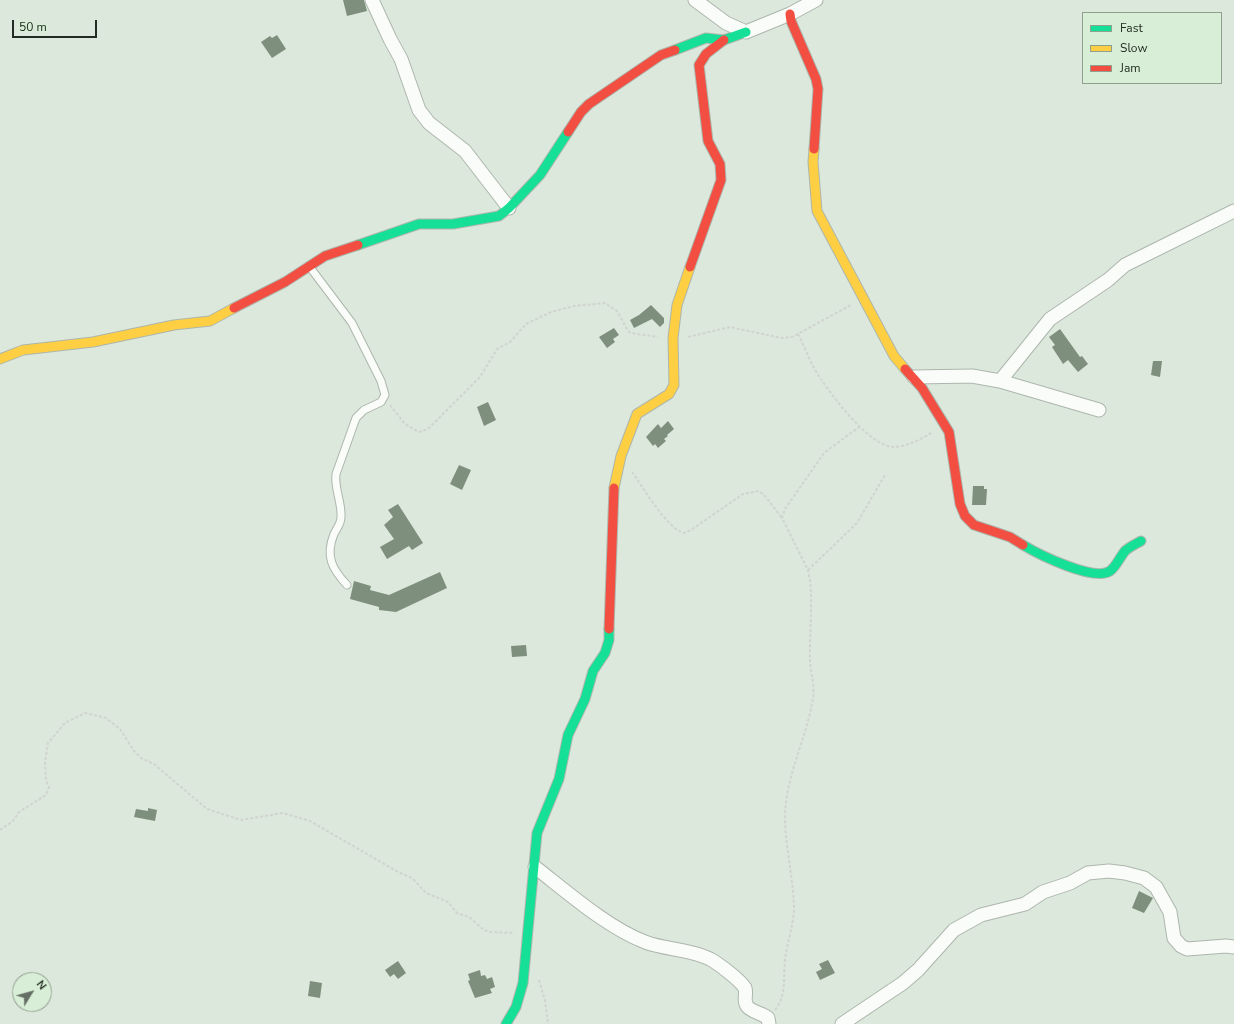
<!DOCTYPE html>
<style>
body{margin:0}
#map{position:relative;width:1234px;height:1024px;overflow:hidden;background:#dce8dc;font-family:"Nunito Sans",sans-serif}
canvas{display:block}
.legend{position:absolute;left:1082px;top:12px;width:140px;height:72px;box-sizing:border-box;background:#d8eed6;border:1px solid #90a08e;margin:0;padding:5px 7px;list-style:none;font-size:12px;color:#232c23}
.legend li{display:flex;align-items:center;gap:8px;height:20px}
.legend b{width:20px;border:1px solid #90a08e}
.north{position:absolute;left:12px;top:972px;width:40px;height:40px;box-sizing:border-box;background:#d8eed6;border:1px solid #90a08e;border-radius:50%;rotate:53deg;font-size:11px;font-weight:700;line-height:16px;text-align:center;color:#232c23}
.north::after{content:'';display:block;margin:auto;width:14px;height:18px;background:#646e64;clip-path:polygon(50% 0,100% 100%,50% 72%,0 100%)}
.scale{position:absolute;left:12px;top:20px;width:85px;height:18px;box-sizing:border-box;border:2px solid #232c23;border-top:0;padding-left:5px;font-size:12px;line-height:14px;white-space:nowrap;color:#232c23;-webkit-text-stroke:3px #d8eed6;paint-order:stroke}
</style>
<div id="map">
<canvas width="1234" height="1024"></canvas>
<ul class="legend">
<li><b style="height:5px;background:#16e098"></b>Fast</li>
<li><b style="height:5px;background:#ffcf43"></b>Slow</li>
<li><b style="height:5px;background:#f24e42"></b>Jam</li>
</ul>
<div class="north">N</div>
<div class="scale">50 m</div>
</div>
<script>
const context = document.querySelector('canvas').getContext('2d');
context.lineJoin = 'round';
function paint(path, color) {
  context.fillStyle = color;
  context.fill(path, 'evenodd');
}
function stroke(path, color, width, dash) {
  context.strokeStyle = color;
  context.lineWidth = width;
  context.lineCap = dash ? 'butt' : 'round';
  context.setLineDash(dash || []);
  context.stroke(path);
}
paint(new Path2D(`
 M343 0H364L367 11 347 16Z
 M277 35 286 49 272 58 261 42 270 36 272 38Z
 M651 305 664 318V323L660 327 652 319 634 328 630 320 639 315Z
 M614 328 619 335 613 339 615 342 607 348 599 337Z
 M1060 329 1080 357 1082 356 1088 364 1078 372 1068 360 1063 364 1052 347 1055 345 1049 337Z
 M1153 361H1162L1160 377 1151 375Z
 M488 402 496 420 484 426 477 407Z
 M668 421 674 429 667 435 668 436 664 439 666 441 658 448 655 444 653 446 646 437 658 424 661 428Z
 M459 465 471 470 462 490 450 484Z
 M973 486H984V489H987L986 505H972Z
 M398 504 423 543 412 550 409 546 387 559 380 547 394 539 384 525 393 517 388 510Z
 M440 572 447 588 396 612 379 610V607L350 599 354 581 371 586 370 590 389 595Z
 M526 645 527 656 512 657 511 646Z
 M148 808 157 810 155 821 134 817 136 809 148 811Z
 M1139 891 1153 898 1144 913 1132 908Z
 M828 960 835 973 820 980 816 972 822 969 819 964Z
 M398 961 406 973 398 979 394 974 390 977 385 970Z
 M480 970 481 976 485 975 487 979 492 977 495 987 490 989 492 993 475 998 468 981 470 980 468 974Z
 M310 981 322 983 320 998 308 996Z`), '#7e8f7e');
const lane = new Path2D(`
 M309 266 352 323 381 381 385 395 381 402 364 410 356 418 336 474C334 489 342 502 341 517 341 524 337 528 334 534 325 556 332 569 347 585`);
const street = new Path2D(`
 M372 0 390 39 401 59 419 110 429 123 465 151 509 208
 M695 0 726 23 746 32 790 14 816 0
 M914 377 972 376 1000 381 1099 410
 M1000 381 1050 319 1108 280 1125 265 1234 211
 M535 867C567 892 608 928 645 942 666 950 690 949 710 959 719 964 740 980 745 988 747 994 743 1000 747 1006 751 1012 762 1013 768 1018L769 1024
 M842 1024 903 983 918 970 954 930 981 915 1025 904 1043 892 1070 883 1088 873 1109 871 1125 873 1144 878 1156 887 1170 912 1174 938 1181 946 1187 949 1226 946 1234 947`);
const fast = new Path2D(`
 M675 50 706 38 724 40 746 32
 M358 245 419 224H453L499 216 509 208 540 175 568 132
 M1023 545C1038 554 1094 582 1110 571 1116 567 1120 557 1125 551 1129 547 1136 544 1141 541
 M506 1024 516 1007 523 983 537 833 559 779 568 735 585 699 593 671 605 653 609 640V629`);
const slow = new Path2D(`
 M814 149 813 162 817 211 894 356 905 369
 M0 359 23 350 93 342 174 325 210 321 234 308
 M614 488 621 456 637 414 669 394 674 385 673 338 677 305 690 267`);
const jam = new Path2D(`
 M790 14 791 21 816 79 818 89 814 149
 M568 132 581 112 589 104 661 55 675 50
 M690 267 721 180 720 164 708 141 699 65 706 54 724 40
 M234 308 285 282 325 256 358 245
 M905 369 922 388 949 432 960 504 965 516 974 525 1010 537 1023 545
 M609 629 614 488`);
stroke(lane, '#adb6ac', 9);
stroke(street, '#adb6ac', 15);
stroke(fast, '#adb6ac', 11);
stroke(slow, '#adb6ac', 11);
stroke(jam, '#adb6ac', 11);
stroke(new Path2D(`
 M798 334C804 345 808 357 814 368 826 389 868 446 893 447 907 447 921 439 933 432
 M688 337 730 327 781 338 792 337 851 305
 M390 405 405 424 419 432 428 429 480 377 497 349 510 342 526 324 551 312 574 306 605 303 617 311 628 331 631 333 658 337
 M632 472C643 487 667 529 684 533L691 530 743 494 759 491 765 496 782 518
 M808 570 857 523 885 475
 M0 830 13 821 19 812 46 795 49 787 46 781 45 762 48 743 65 723 85 713 106 718 120 729 134 751 141 758 154 764 207 809 241 820 283 813 310 821 398 872 412 878 426 893 448 902 457 913 469 917 484 930 490 932 513 933
 M539 980 545 1000 548 1024
 M775 1010C787 995 783 978 785 960 787 942 794 925 794 906 793 876 785 846 785 816 786 774 807 738 813 698 815 686 811 674 810 662 809 635 813 607 810 580L808 570 782 518 785 509 824 453 859 427`), '#d0d4cf', 2, [3, 2]);
stroke(lane, '#fafcfa', 7);
stroke(street, '#fafcfa', 13);
stroke(fast, '#16e098', 9);
stroke(slow, '#ffcf43', 9);
stroke(jam, '#f24e42', 9);
</script>
